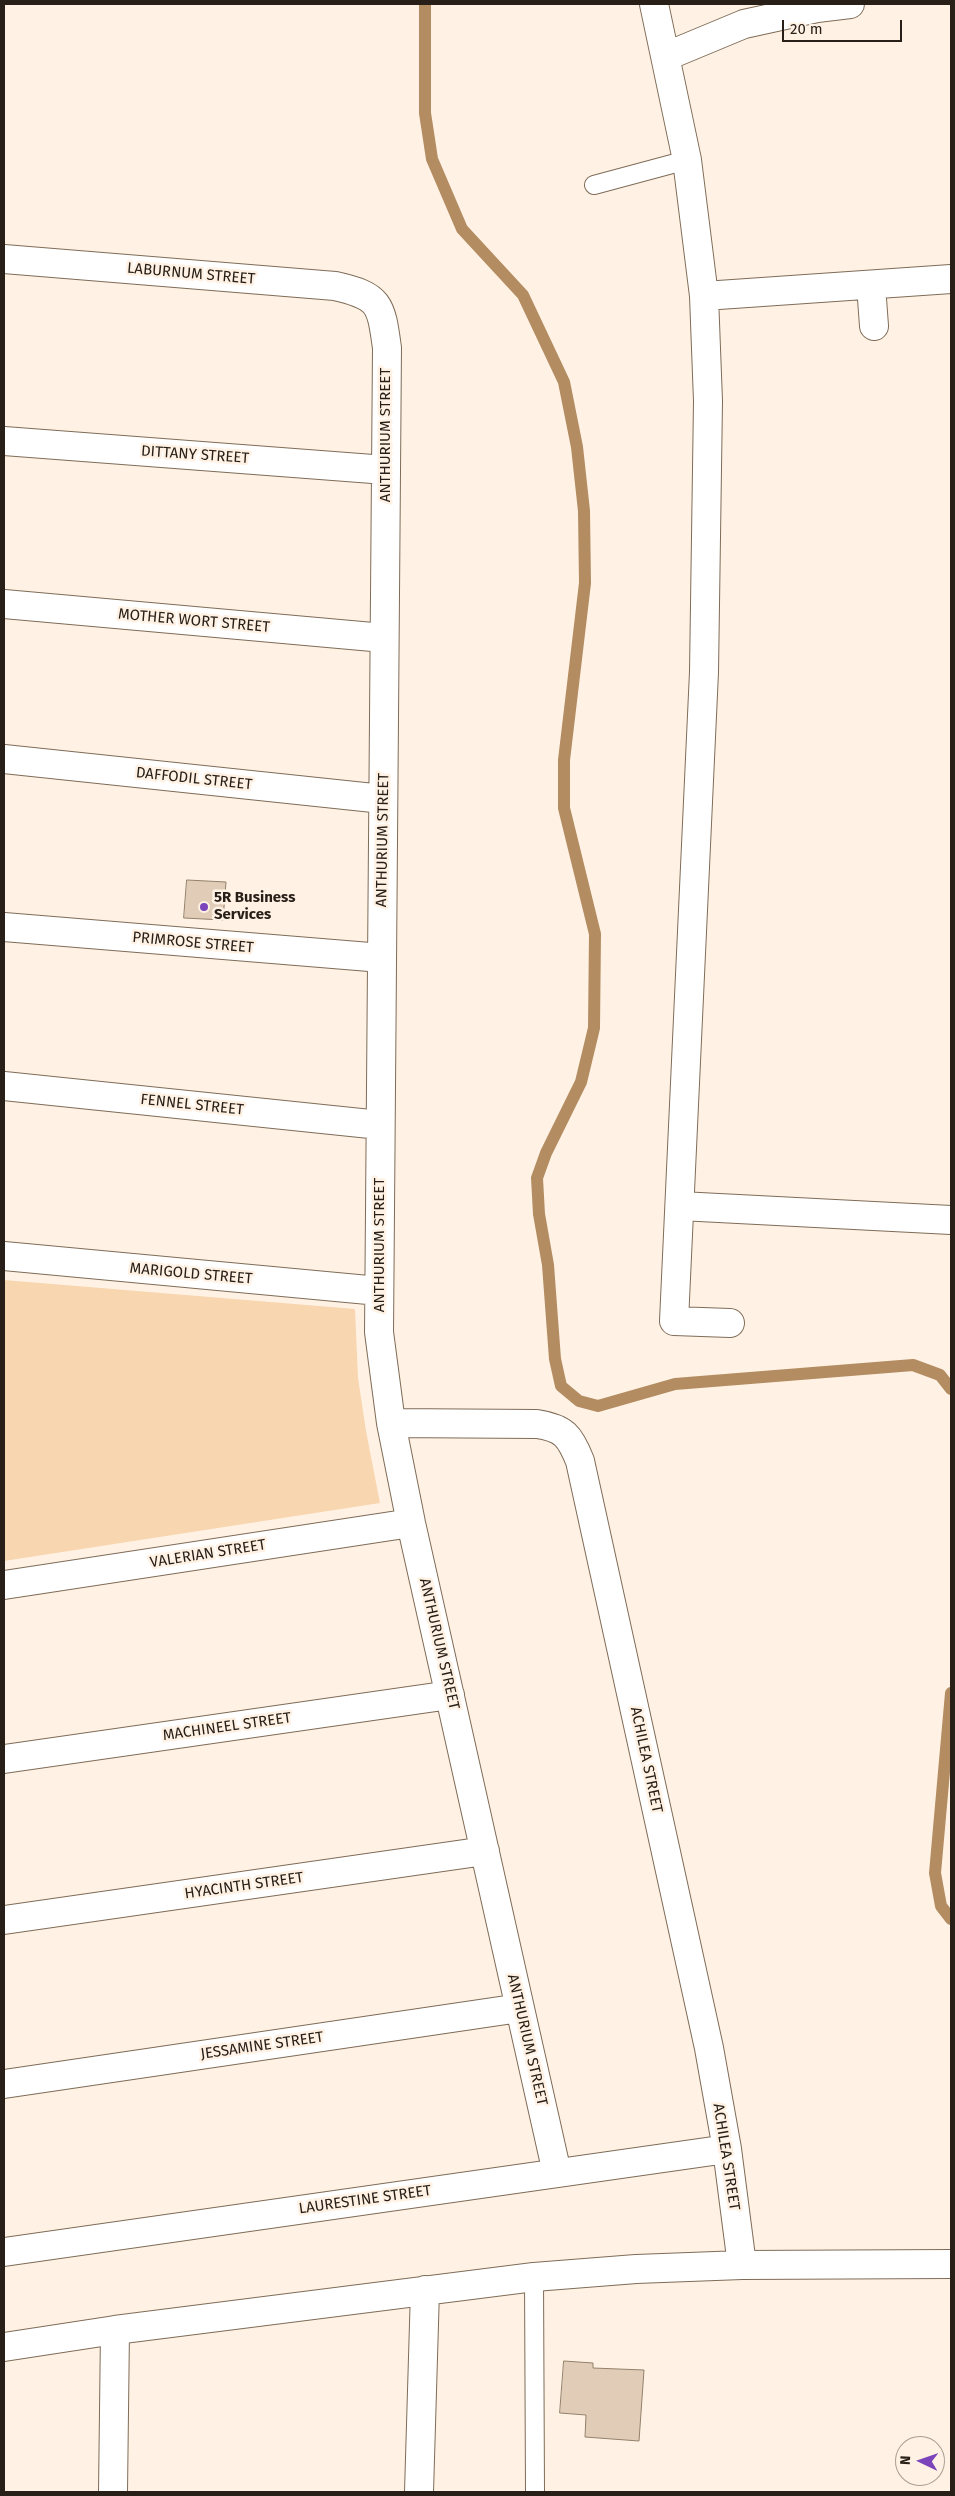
<!DOCTYPE html>
<style>
body{margin:0}
#map{position:relative;width:955px;height:2496px;overflow:hidden;background:#fff2e4;font-family:"Fira Sans",sans-serif}
canvas{display:block}
.frame{position:absolute;inset:0;border:5px solid #282018;pointer-events:none}
.north{position:absolute;left:895px;top:2436px;width:50px;height:50px;box-sizing:border-box;background:#fff2e4;border:1px solid #a99e92;border-radius:50%;rotate:273deg;font-size:14px;font-weight:700;line-height:20px;text-align:center;color:#282018}
.north::after{content:'';display:block;margin:auto;width:18px;height:22px;background:#7b44bb;clip-path:polygon(50% 0,100% 100%,50% 72%,0 100%)}
.scale{position:absolute;left:782px;top:20px;width:120px;height:22px;box-sizing:border-box;border:2px solid #282018;border-top:0;padding-left:6px;font-size:15px;line-height:18px;white-space:nowrap;color:#282018;-webkit-text-stroke:4px #fff2e4;paint-order:stroke}
</style>
<div id="map">
<canvas width="955" height="2496"></canvas>
<div class="frame"></div>
<div class="north">N</div>
<div class="scale">20 m</div>
</div>
<script>
const context = document.querySelector('canvas').getContext('2d');
context.lineJoin = 'round';
function paint(path, color) {
  context.fillStyle = color;
  context.fill(path, 'evenodd');
}
function stroke(path, color, width, dash) {
  context.strokeStyle = color;
  context.lineWidth = width;
  context.lineCap = dash ? 'butt' : 'round';
  context.setLineDash(dash || []);
  context.stroke(path);
}
function write(font, color, halo, rows, align = 'center') {
  context.font = font + ' "Fira Sans",sans-serif';
  context.lineWidth = 5;
  context.setLineDash([]);
  context.textBaseline = 'middle';
  context.strokeStyle = halo;
  context.fillStyle = color;
  for (const [text, x, y, turn = 0] of rows) {
    context.save();
    context.translate(x, y);
    context.rotate((+turn || 0) * Math.PI / 180);
    context.textAlign = isNaN(turn) ? turn : align;
    if (halo) context.strokeText(text, 0, 0);
    context.fillText(text, 0, 0);
    context.restore();
  }
}
paint(new Path2D(`
 M4 1280 355 1309 358 1378 366 1431 380 1503 4 1561Z`), '#f8d6b0');
stroke(new Path2D(`
 M425 4V113L432 159 462 229 523 295 564 382 577 447 584 511 585 583 564 760V808L595 934 594 1028 581 1082 546 1153 537 1178 539 1214 548 1265 555 1359 561 1386 579 1401 598 1406 675 1384 913 1365 940 1375 951 1389
 M951 1693 935 1873 941 1906 951 1919`), '#b38c62', 12);
const building = new Path2D(`
 M187 880 226 882 223 920 184 918Z
 M564 2361 593 2363V2368L644 2370 639 2441 585 2437 586 2415 560 2413Z`);
paint(building, '#e1cdb7');
stroke(building, '#93806b', 1);
const lane = new Path2D(`
 M594 185 687 160
 M534 2277 535 2492`);
const street = new Path2D(`
 M654 4 687 160 704 296 708 401 704 672 674 1321 730 1323
 M667 56 744 24 817 8 850 4
 M4 259 335 286C380 296 381 304 387 348L379 1332 391 1423 411 1523 557 2173
 M871 285 874 326
 M704 296 951 279
 M4 441 386 470
 M4 604 384 638
 M4 759 383 799
 M4 927 382 958
 M4 1086 380 1125
 M680 1206 951 1220
 M4 1256 379 1291
 M391 1423 537 1424C564 1428 570 1436 580 1461L709 2048 727 2149 742 2265
 M4 1585 411 1523
 M4 1759 450 1695
 M4 1920 485 1851
 M4 2084 520 2008
 M4 2252 727 2149
 M4 2347 115 2330 534 2277 636 2269 742 2265 951 2264
 M113 2492 115 2330
 M419 2492 425 2290`);
stroke(lane, '#7f6c58', 20);
stroke(street, '#7f6c58', 30);
stroke(lane, '#fff', 18);
stroke(street, '#fff', 28);
for (const [x, y, r, color] of [
 [204,907,5,"#7b44bb"]
]) {
  const dot = new Path2D();
  dot.arc(x, y, r, 0, 2 * Math.PI);
  context.fillStyle = color;
  context.fill(dot);
  stroke(dot, '#fff2e4', 2);
}
write('15px', '#282018', '#fff2e4', [
 ["LABURNUM STREET",191,274,5],
 ["ANTHURIUM STREET",386,435,-90],
 ["DITTANY STREET",195,455,4],
 ["MOTHER WORT STREET",194,621,5],
 ["DAFFODIL STREET",194,779,6],
 ["ANTHURIUM STREET",383,840,-89],
 ["PRIMROSE STREET",193,943,5],
 ["FENNEL STREET",192,1105,6],
 ["ANTHURIUM STREET",380,1245,-90],
 ["MARIGOLD STREET",191,1274,5],
 ["VALERIAN STREET",208,1554,-9],
 ["ANTHURIUM STREET",439,1644,77],
 ["MACHINEEL STREET",227,1727,-8],
 ["ACHILEA STREET",646,1760,78],
 ["HYACINTH STREET",244,1886,-8],
 ["ANTHURIUM STREET",527,2040,77],
 ["JESSAMINE STREET",262,2046,-8],
 ["ACHILEA STREET",726,2157,81],
 ["LAURESTINE STREET",365,2200,-8]
]);
write('bold 15px', '#282018', '#fff2e4', [
 ["5R Business",214,898],
 ["Services",214,915]
], 'left');
</script>
